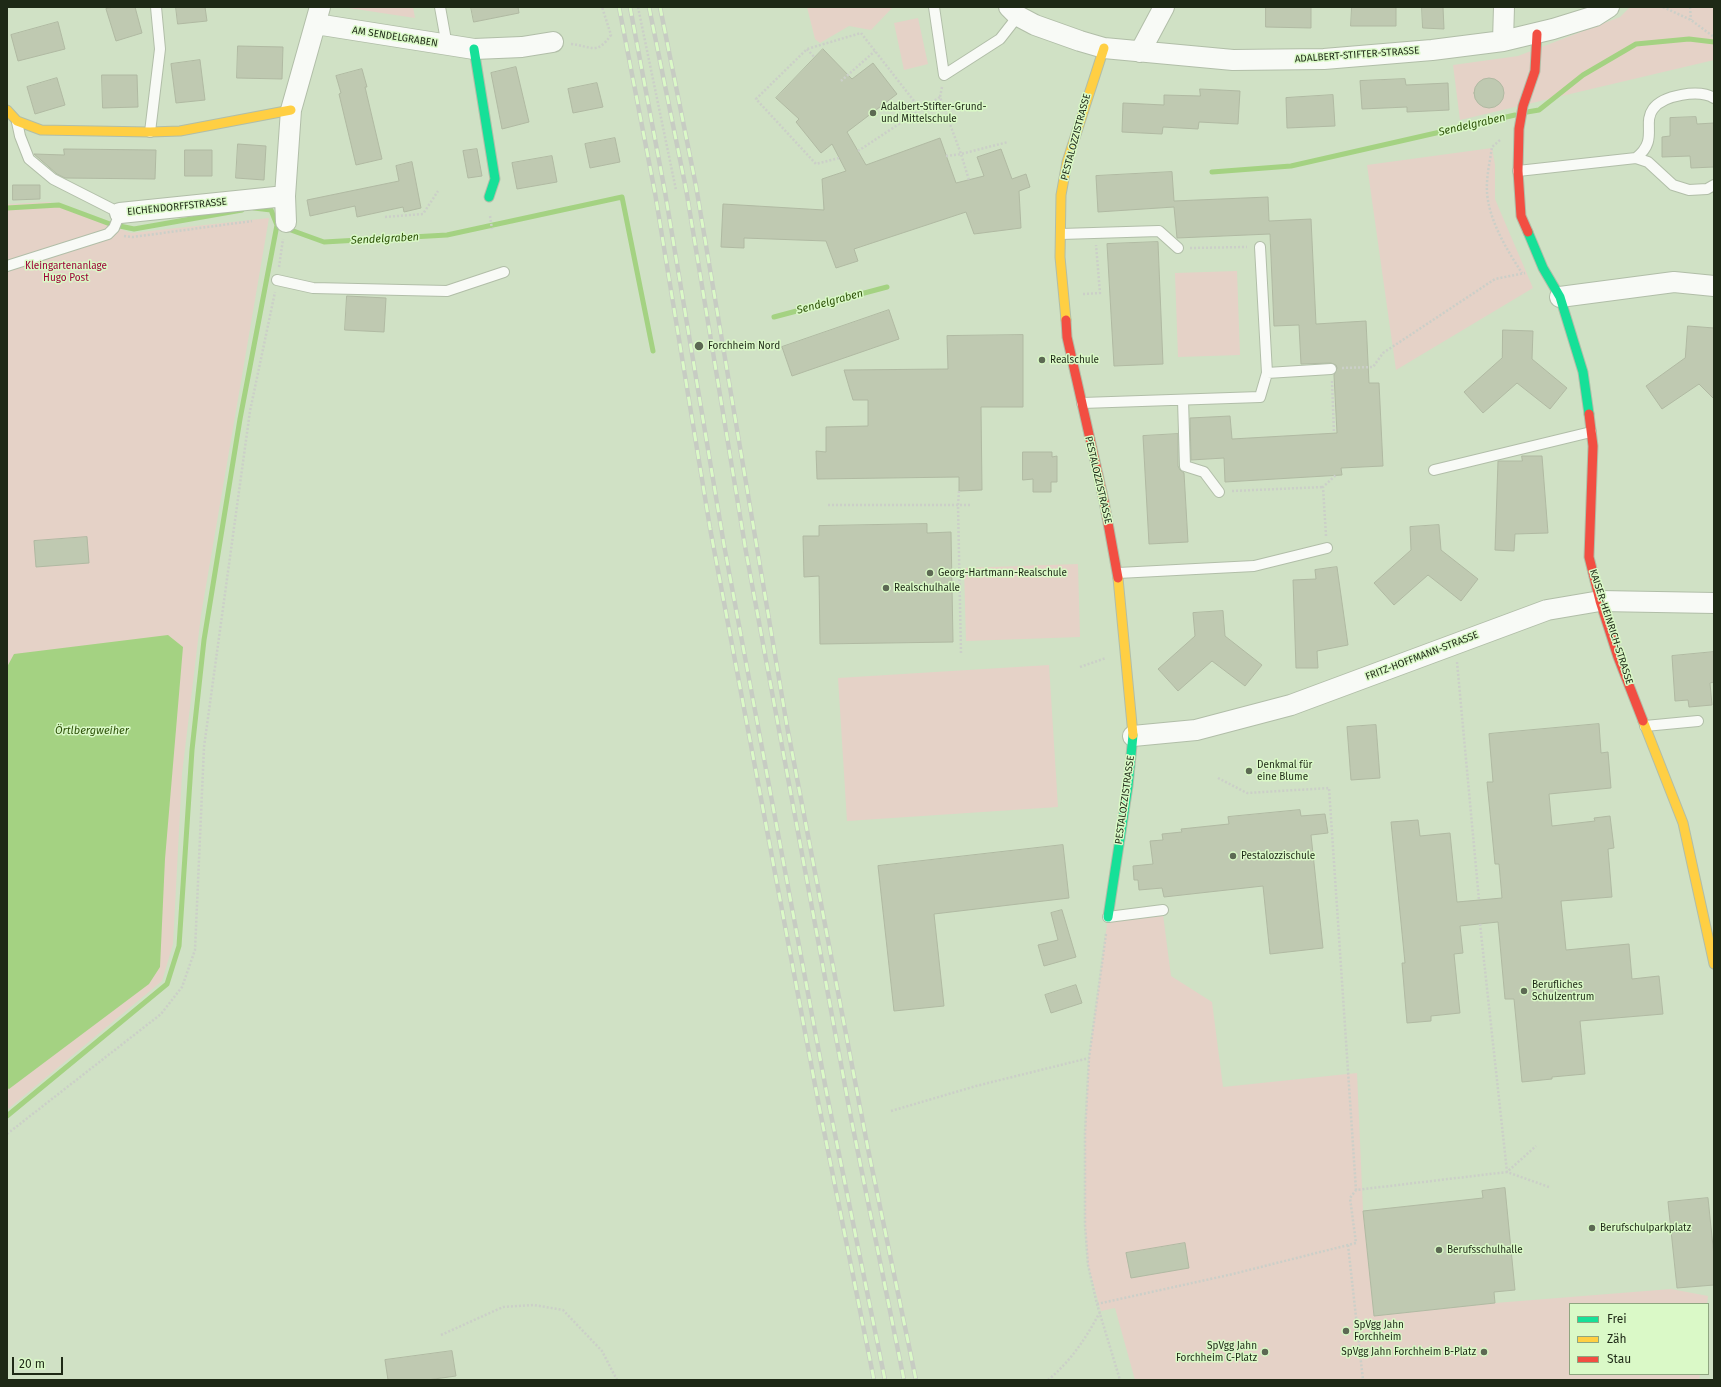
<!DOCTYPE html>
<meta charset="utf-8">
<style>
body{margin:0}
#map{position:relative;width:1721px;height:1387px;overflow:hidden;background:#d0e1c5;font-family:"Fira Sans",sans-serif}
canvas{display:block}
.frame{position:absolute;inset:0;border:8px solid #1e2916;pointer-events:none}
.legend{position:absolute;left:1569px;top:1303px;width:140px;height:72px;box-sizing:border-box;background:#daf9c7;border:1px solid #8fa680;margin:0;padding:5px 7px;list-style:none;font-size:12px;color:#1e2916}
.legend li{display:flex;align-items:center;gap:8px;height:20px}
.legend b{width:20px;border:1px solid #8fa680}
.scale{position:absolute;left:12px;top:1357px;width:51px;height:18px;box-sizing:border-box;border:2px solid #1e2916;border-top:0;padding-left:5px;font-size:12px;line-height:14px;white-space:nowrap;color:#1e2916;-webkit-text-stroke:3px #daf9c7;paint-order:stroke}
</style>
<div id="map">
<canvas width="1721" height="1387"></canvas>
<div class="frame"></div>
<ul class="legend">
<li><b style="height:5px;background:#16e098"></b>Frei</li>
<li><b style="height:5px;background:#ffcf43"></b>Zäh</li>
<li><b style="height:5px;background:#f24e42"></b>Stau</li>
</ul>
<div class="scale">20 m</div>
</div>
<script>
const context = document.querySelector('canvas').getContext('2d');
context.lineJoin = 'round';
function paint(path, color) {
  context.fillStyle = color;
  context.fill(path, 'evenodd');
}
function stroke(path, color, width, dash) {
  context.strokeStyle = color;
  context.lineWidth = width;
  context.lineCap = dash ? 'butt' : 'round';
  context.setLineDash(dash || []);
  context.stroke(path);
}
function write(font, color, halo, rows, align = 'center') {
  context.font = font + ' "Fira Sans",sans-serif';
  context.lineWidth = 3;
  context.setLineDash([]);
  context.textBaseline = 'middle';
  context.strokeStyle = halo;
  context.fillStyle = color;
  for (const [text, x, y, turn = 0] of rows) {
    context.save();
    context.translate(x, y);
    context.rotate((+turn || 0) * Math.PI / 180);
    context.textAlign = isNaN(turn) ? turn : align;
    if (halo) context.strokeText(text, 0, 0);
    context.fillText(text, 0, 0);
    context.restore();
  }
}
paint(new Path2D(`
 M342 7H413L415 18Z
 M807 7H893L871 30 849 26 820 43 815 39Z
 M1630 7H1714V60L1460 120 1453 65 1518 56 1620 17Z
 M918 18 928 64 904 70 894 23Z
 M1492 148 1495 165V199L1533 288 1396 370 1367 165Z
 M49 202 131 233 269 218 201 615 182 774 173 944 162 981 7 1110V204Z
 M1237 271 1240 355 1178 357 1175 273Z
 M1078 564 1080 637 966 641 964 568Z
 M1049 665 1058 807 847 821 838 678Z
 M1162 907 1171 976 1212 1002 1223 1087 1357 1073 1363 1211 1374 1316 1495 1303 1671 1289 1708 1296 1707 1304H1570V1374H1700L1699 1380H1135L1115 1308 1101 1311 1088 1265 1085 1225V1133L1089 1058 1108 917Z`), '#e5d2c7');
paint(new Path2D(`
 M168 635 183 647 165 859 160 967 149 984 9 1089 7 1088V667L14 654Z`), '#a4d282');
stroke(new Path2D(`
 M1527 112 1539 110 1583 75 1636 44 1689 39 1714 42
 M1212 172 1291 166 1515 115
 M7 208 59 205 110 224 134 229 242 210
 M254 208 271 210 277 225 324 242 447 235 622 197 653 351
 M774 317 887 287
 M7 1116 167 984 179 946 192 750 204 640 240 419 277 225`), '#a4d282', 5);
const building = new Path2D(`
 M114 7H135L142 33 116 41 106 9Z
 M176 7H205L207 21 178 24Z
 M471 7H518L519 13 474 22Z
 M1266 7H1311V28L1266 27Z
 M1352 7H1396V26H1351Z
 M1422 7H1443L1444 29 1423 28Z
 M58 22 65 49 18 61 11 35Z
 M238 46 283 47 282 79 237 78Z
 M823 49 852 79 873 63 897 94 847 132 866 165 940 138 956 183 984 176 977 157 1001 149 1012 179 1026 174 1030 187 1019 191 1021 228 974 234 966 212 854 249 858 261 836 268 826 241 744 238V248L721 247 723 204 824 210 822 179 846 171 832 144 821 153 796 122 799 119 776 98Z
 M200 60 205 100 176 103 171 64Z
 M516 67 529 122 502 129 491 73Z
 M362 69 367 87H365L382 159 356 165 339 94 341 93 336 76Z
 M102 75H137L138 107 103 108Z
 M57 78 65 105 35 114 27 87Z
 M1474 93a15 15 0 1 1 30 0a15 15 0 1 1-30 0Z
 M1405 79 1406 85 1448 83 1449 110 1407 112V107L1362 109 1360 81Z
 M597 83 603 107 573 113 568 89Z
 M1200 89 1240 91 1238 124 1199 122 1198 129 1163 127 1162 134 1122 132 1123 103 1164 105V95L1200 96Z
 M1333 95 1335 126 1287 128 1286 98Z
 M1696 117 1697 124 1714 123V167L1691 168 1690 156 1662 157V137L1670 136V118Z
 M615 138 620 162 590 168 585 144Z
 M238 144 266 146 264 180 236 178Z
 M64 149 156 150 155 179 65 178 57 174 34 154 64 155Z
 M477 149 482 176 468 178 463 151Z
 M185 150H212V176H185Z
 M552 156 557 182 517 189 512 163Z
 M412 162 421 208 404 212 403 207 357 217 355 206 310 216 307 200 399 181 396 166Z
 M1172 172 1174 201 1268 197 1269 221 1311 219 1316 324 1366 321 1369 383H1379L1383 466 1341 468 1342 475 1225 482 1224 458 1191 460 1190 418 1230 416 1232 439 1337 433 1334 375 1337 368 1336 365 1331 363 1301 364 1299 325 1274 326 1270 234 1177 238 1174 207 1098 212 1096 176Z
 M13 185H40V199L13 200Z
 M1158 242 1163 364 1114 366 1107 244Z
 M347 296 386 298 384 332 345 330Z
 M889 310 899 339 792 376 782 347Z
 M1688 326 1714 328V399L1699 384 1662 409 1646 386 1685 358Z
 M1503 330 1533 331 1532 359 1567 388 1550 409 1517 383 1483 413 1464 392 1502 358Z
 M1023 335V407H981L982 490 959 491V477L817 479 816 451 826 452V427L868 426V400H853L844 370 948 369 947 336Z
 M1178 434V466L1180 470 1184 473 1188 542 1149 544 1143 436Z
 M1023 452H1052V457L1057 456V482H1051V492H1033V479L1023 480Z
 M1522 456H1542L1548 533 1515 534 1514 551 1495 550 1498 461H1522Z
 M927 524V533L951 532 953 642 820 644 819 576 804 577 803 536H819V526Z
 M1439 525 1441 550 1478 579 1461 601 1428 575 1394 605 1374 583 1411 550 1410 527Z
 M87 537 89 563 36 567 34 541Z
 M1337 567 1348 645 1317 651 1318 668H1296L1293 580 1316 579 1315 570Z
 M1223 611 1225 636 1262 665 1245 686 1212 661 1178 691 1158 669 1195 636 1193 613Z
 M1714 652V682L1710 683 1712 705 1689 707 1688 700 1675 701 1672 656Z
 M1599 724 1601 753 1608 752 1611 788 1549 794 1552 826 1595 821 1594 818 1610 816 1614 848 1608 849 1612 897 1561 901 1566 950 1629 944 1632 979 1659 976 1663 1014 1580 1021 1585 1074 1552 1077V1079L1522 1082 1514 999H1505L1498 922 1460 926 1463 953 1454 954 1460 1013 1431 1016V1021L1407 1023 1402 963H1405L1391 822 1418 820 1420 836 1450 833 1457 902 1502 898 1499 864H1495L1487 782H1493L1489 734Z
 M1376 725 1380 778 1351 780 1347 727Z
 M1300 810 1301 816 1325 814 1328 833 1311 835 1323 948 1270 954 1263 886 1164 897 1162 888 1139 890 1138 880H1134L1133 866 1153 864 1150 841 1163 840 1162 834 1182 832 1181 829 1229 824 1228 817Z
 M1063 845 1069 898 934 914 944 1006 894 1011 878 866Z
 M1062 910 1076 957 1044 966 1038 945 1058 940 1051 913Z
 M1076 985 1082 1003 1051 1013 1045 995Z
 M1505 1188 1515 1290 1494 1292 1495 1303 1374 1316 1363 1211 1483 1198 1482 1191Z
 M1708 1198 1714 1256V1285L1677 1288 1668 1202Z
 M1185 1243 1189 1268 1131 1278 1126 1253Z
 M452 1351 456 1376 427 1380H388L385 1360Z`);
paint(building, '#bfc9b1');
stroke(building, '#b0b9a2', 1);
const lane = new Path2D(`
 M440 7 447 46
 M934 7 944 75 1000 39 1018 16
 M150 132 160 49 156 7
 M1636 158C1659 140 1642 124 1653 109 1663 95 1699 89 1714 98
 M1518 171 1636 158 1648 162 1673 185 1689 190 1707 189 1714 185
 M1061 234 1159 231 1178 248
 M1260 247 1267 373
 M7 266 108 234 114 228 120 213 53 179 29 159 20 136 17 122
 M277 280 313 288 447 291 504 272
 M1183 400 1185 466 1204 472 1219 492
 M1082 403 1260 397 1267 373 1331 369
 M1434 470 1591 432
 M1118 573 1254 566 1327 548
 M1645 726 1698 721
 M1108 917 1163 910`);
const street = new Path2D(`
 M1009 7 1018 16 1035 25 1080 41 1104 48 1233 60 1324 59 1432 50 1503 41 1553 29 1595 16 1609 7
 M316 24 474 49 522 47 553 42
 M1503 41 1504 7
 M1140 52 1164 7
 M120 213 285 196
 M286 222 285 196 291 110 320 7
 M1560 297 1674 282 1714 286
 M1133 736 1196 730 1291 705 1547 610 1600 601 1714 603`);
const fast = new Path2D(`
 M474 49 495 179 489 197
 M1528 232 1543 268 1560 297 1583 372 1589 414
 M1108 917 1128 786 1133 735`);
const slow = new Path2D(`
 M7 110 17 121 41 130 150 132 180 131 291 110
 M1066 320 1060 257 1061 195 1067 162 1104 48
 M1118 578 1133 735
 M1643 721 1683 823 1714 964`);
const jam = new Path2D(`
 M1528 232 1521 216 1518 171 1519 129 1523 106 1535 71 1537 34
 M1066 320 1067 337 1104 501 1118 578
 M1589 414 1593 446 1589 557 1600 601 1618 657 1643 721`);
stroke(lane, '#b1bea8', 12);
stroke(street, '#b1bea8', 22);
stroke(fast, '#b1bea8', 11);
stroke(slow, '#b1bea8', 11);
stroke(jam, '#b1bea8', 11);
stroke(new Path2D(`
 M638 7 676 190
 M1663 7 1691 20 1714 37
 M1690 7 1691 20
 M571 44C592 46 596 56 611 35L602 7
 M807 49 815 58
 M841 81 875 51
 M942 87 940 97 961 154 1008 142
 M1500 140 1492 147C1490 161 1486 178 1487 192 1489 221 1507 250 1522 273
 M858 151 940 97
 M946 156 961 154 969 180
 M839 158 816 164 756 99 807 49 861 33 921 110
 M490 216 492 229
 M385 217 423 214 438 191
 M124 236 133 237 252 221
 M1190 248 1247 247
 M279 267 283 239
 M1083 294 1100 293 1096 245
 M1342 368 1373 367 1383 353 1495 279 1525 273
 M1332 381 1334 433
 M959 491 958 505 961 654
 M1232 491 1323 487
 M828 505H971
 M1326 536 1323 487 1336 475
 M1457 662 1479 900
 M1080 667 1106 658
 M1218 778 1247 793 1329 788 1356 1190
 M1480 924 1507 1172 1549 1187
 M1106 934 1089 1058 1085 1133V1225L1088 1265 1097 1304 1120 1380
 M891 1111 976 1086 1089 1058
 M7 1134 161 1014 182 987 195 950 204 747 250 411 275 292
 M1348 1245 1363 1380
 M1097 1304 1233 1274 1356 1243 1350 1198 1356 1190 1507 1172 1536 1146
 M441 1335 503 1307 534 1305 563 1310 602 1351 617 1380
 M1048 1380C1071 1361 1086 1338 1100 1312`), '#cbcfc8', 2.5, [2, 2]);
stroke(lane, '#f8faf6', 10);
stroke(street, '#f8faf6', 20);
stroke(fast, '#16e098', 9);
stroke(slow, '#ffcf43', 9);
stroke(jam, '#f24e42', 9);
const rail = new Path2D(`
 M619 7 655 193 710 528 819 1106 874 1380
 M630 7 665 192 724 545 827 1095 885 1380
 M649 7 686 189 746 552 851 1118 904 1380
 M660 7 696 186 787 726 868 1149 916 1380`);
stroke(rail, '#c7ccc3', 4.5);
stroke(rail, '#daf9c7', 3, [9]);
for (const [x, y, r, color] of [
 [873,113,4,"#5c6953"],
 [699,346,5,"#5c6953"],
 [1042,360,4,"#5c6953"],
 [930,573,4,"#5c6953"],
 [886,588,4,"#5c6953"],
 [1249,771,4,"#5c6953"],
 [1233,856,4,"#5c6953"],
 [1524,991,4,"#5c6953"],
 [1592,1228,4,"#5c6953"],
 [1439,1250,4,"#5c6953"],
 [1346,1331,4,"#5c6953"],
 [1265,1352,4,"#5c6953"],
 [1484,1352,4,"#5c6953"]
]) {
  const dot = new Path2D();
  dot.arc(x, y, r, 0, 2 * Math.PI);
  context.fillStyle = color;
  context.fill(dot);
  stroke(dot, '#daf9c7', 1.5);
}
write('10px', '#1e2916', '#daf9c7', [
 ["AM SENDELGRABEN",395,37,9],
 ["ADALBERT-STIFTER-STRASSE",1357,55,-4],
 ["PESTALOZZISTRASSE",1076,137,-75],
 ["EICHENDORFFSTRASSE",177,207,-6],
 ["PESTALOZZISTRASSE",1098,480,77],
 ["KAISER-HEINRICH-STRASSE",1611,627,72],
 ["FRITZ-HOFFMANN-STRASSE",1422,656,-21],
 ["PESTALOZZISTRASSE",1125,800,-82]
]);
write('10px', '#1e2916', '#daf9c7', [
 ["Adalbert-Stifter-Grund-",881,107],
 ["und Mittelschule",881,119],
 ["Forchheim Nord",708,346],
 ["Realschule",1050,360],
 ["Georg-Hartmann-Realschule",938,573],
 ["Realschulhalle",894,588],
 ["Denkmal für",1257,765],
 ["eine Blume",1257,777],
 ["Pestalozzischule",1241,856],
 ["Berufliches",1532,985],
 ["Schulzentrum",1532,997],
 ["Berufschulparkplatz",1600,1228],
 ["Berufsschulhalle",1447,1250],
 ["SpVgg Jahn",1354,1325],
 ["Forchheim",1354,1337],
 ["SpVgg Jahn",1257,1346,"right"],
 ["Forchheim C-Platz",1257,1358,"right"],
 ["SpVgg Jahn Forchheim B-Platz",1476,1352,"right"]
], 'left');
write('10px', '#9e0337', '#daf9c7', [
 ["Kleingartenanlage",66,266],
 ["Hugo Post",66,278]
]);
write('italic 11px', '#2f530a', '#daf9c7', [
 ["Sendelgraben",1472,125,-13],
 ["Sendelgraben",385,239,-3],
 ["Sendelgraben",830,302,-15],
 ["Örtlbergweiher",92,731]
]);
</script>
